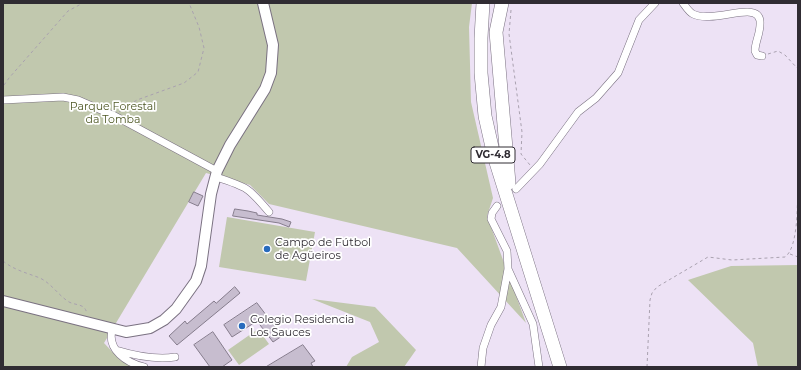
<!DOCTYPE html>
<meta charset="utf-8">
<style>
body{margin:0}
#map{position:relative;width:801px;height:370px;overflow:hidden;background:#ede2f5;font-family:Montserrat,sans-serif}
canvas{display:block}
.frame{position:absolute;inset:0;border:4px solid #302c33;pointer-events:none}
</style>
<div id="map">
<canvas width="801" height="370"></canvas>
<div class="frame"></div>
</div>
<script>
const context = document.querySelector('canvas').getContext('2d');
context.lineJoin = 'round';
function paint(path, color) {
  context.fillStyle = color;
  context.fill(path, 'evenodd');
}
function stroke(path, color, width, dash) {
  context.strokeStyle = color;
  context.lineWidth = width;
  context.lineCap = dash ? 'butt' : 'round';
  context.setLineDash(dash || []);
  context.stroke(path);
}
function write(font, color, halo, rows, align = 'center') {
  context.font = font + ' Montserrat,sans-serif';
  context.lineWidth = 3.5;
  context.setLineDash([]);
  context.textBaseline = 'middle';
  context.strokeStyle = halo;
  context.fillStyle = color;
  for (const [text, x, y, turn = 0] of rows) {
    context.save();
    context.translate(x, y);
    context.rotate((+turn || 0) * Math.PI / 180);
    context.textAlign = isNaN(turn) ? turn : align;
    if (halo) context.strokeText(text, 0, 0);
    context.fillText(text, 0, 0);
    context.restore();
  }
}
paint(new Path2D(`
 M3 3H472L469 27 471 102 493 198 487 216 526 323 457 248 269 204 250 185 206 173 104 343 120 360 134 367H3Z
 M227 217 315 232 306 281 219 267Z
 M798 265V367H758L753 343 688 280 731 266Z
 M312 299 375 307 416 350 404 367H346L352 357 379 342 370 322Z
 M258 329 269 344 239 365 228 350Z`), '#c1c8ae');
const building = new Path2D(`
 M194 192 203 196 198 206 189 202Z
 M235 209 248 211 257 213V215L282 219 291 222 289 227 279 223 233 216Z
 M235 287 240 293 177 345 169 336 185 321 187 324 214 301 216 303Z
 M257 303 282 336 273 342 257 321 232 337 224 325Z
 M213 332 232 360 222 367H210L194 345Z
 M303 345 315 361 311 363 313 367H266Z`);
paint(building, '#c7bdcf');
stroke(building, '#857c8c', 1);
const street = new Path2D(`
 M683 3C686 7 689 12 693 14 713 24 758 0 760 21 761 33 755 41 755 51L757 55 762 56
 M3 100 63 97 78 100 115 116 217 171
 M216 177C247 187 248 187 269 212
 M516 189 540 164 578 112 596 98 618 73 639 20 655 3
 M508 269 533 324 539 367
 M112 330C107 350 127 363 144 367
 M116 350C136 356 155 360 175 357
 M481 367 483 348 491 325 501 307 508 269 507 251 491 219 492 213 497 206`);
const secondary = new Path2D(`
 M3 301 126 332 150 328 164 320 176 309 196 281 201 266 211 194 217 171 230 145 265 89 271 73 273 45 263 3`);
const highway = new Path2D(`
 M483 3 481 38V73L485 116 494 156 560 367
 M502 3 496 32 509 183`);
stroke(street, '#7a7181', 8);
stroke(secondary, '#7a7181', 12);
stroke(highway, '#7a7181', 14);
stroke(new Path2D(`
 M511 10 509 34 522 132 521 154 530 165
 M768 54 778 51 785 55 798 69
 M3 91 4 85 9 78 68 11 83 3
 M119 112 137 100 184 83 198 72 204 48 199 27 189 3
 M790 254 798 257
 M3 261C14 270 27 273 40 278 52 284 58 295 69 302 77 306 85 303 87 314
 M647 367 650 300 652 293 657 287 708 257 732 260 785 257C799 247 797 201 798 184`), '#a9a1af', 1, [3, 3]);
stroke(street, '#fff', 7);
stroke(secondary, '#fff', 10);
stroke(highway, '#fff', 13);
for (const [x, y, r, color] of [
 [267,249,4,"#286bbd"],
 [242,326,4,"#286bbd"]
]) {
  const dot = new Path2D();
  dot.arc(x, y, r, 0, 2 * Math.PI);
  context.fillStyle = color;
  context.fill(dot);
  stroke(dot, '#fff', 1.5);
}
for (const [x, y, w] of [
 [493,155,44]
]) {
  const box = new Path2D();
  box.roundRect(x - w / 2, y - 8, w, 16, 3);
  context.fillStyle = '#fff';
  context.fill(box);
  stroke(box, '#302c33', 1);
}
write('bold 10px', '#302c33', null, [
 ["VG-4.8",493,155]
]);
write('11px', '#4f5926', '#fff', [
 ["Parque Forestal",113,107],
 ["da Tomba",113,120]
]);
write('11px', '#302c33', '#fff', [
 ["Campo de Fútbol",275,243],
 ["de Agüeiros",275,256],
 ["Colegio Residencia",250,320],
 ["Los Sauces",250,333]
], 'left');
</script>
